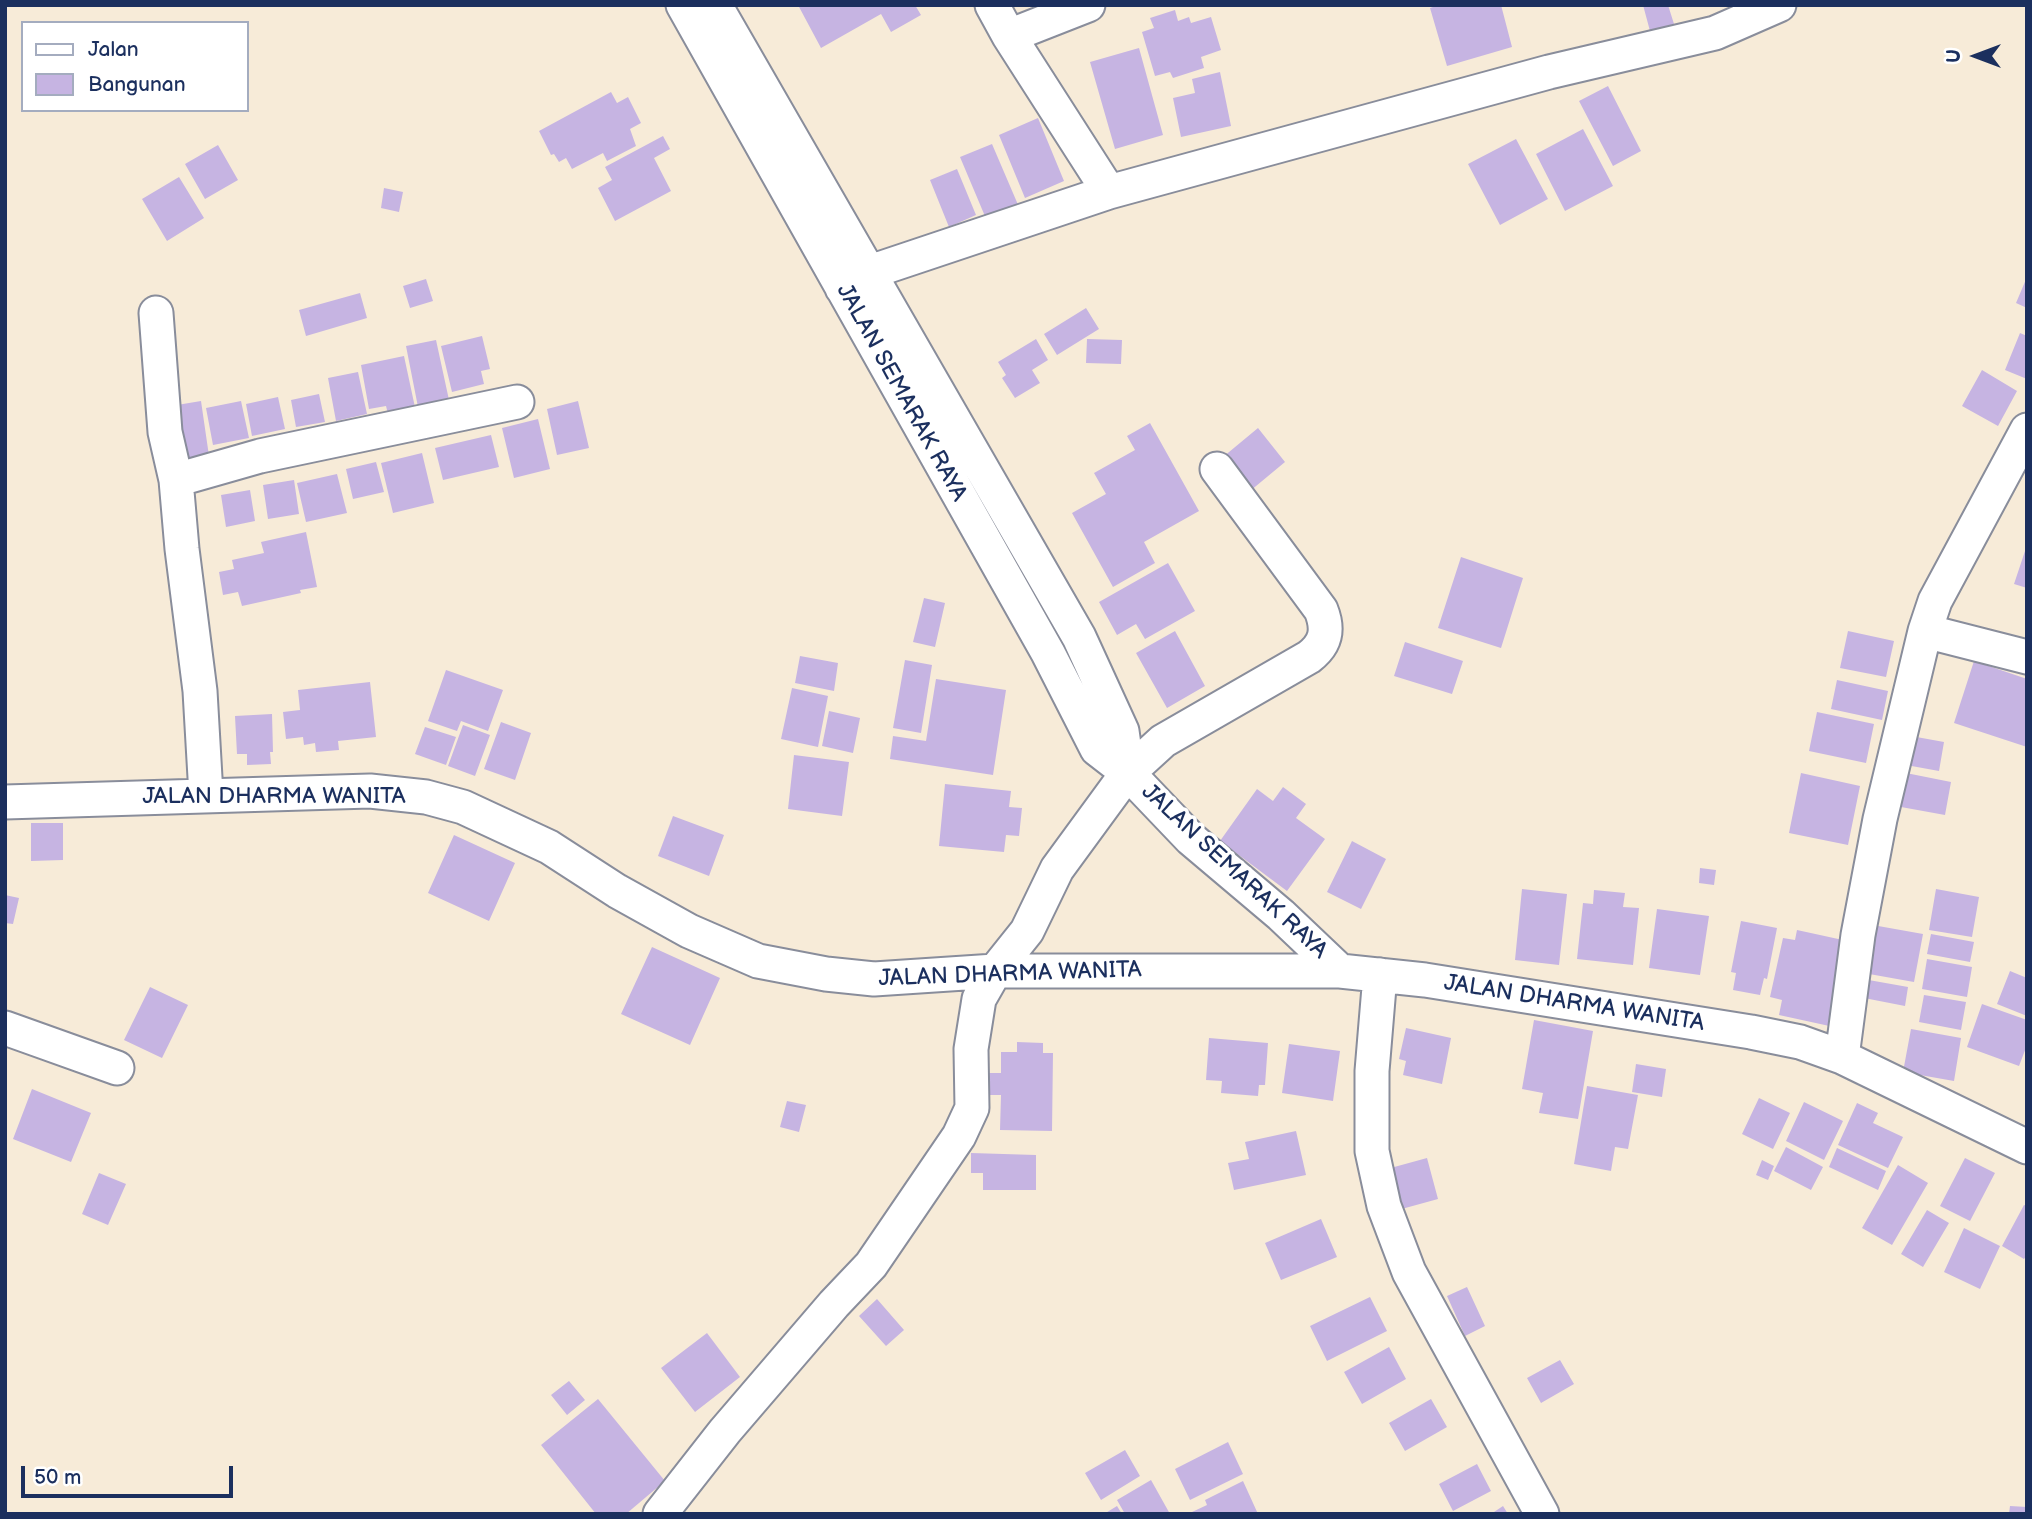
<!DOCTYPE html>
<style>
body{margin:0}
#map{position:relative;width:2032px;height:1519px;overflow:hidden;background:#f7ebd8;font-family:"Balsamiq Sans",sans-serif}
canvas{display:block}
.frame{position:absolute;inset:0;border:7px solid #1b2f5e;pointer-events:none}
.legend{position:absolute;left:21px;top:21px;width:228px;height:91px;box-sizing:border-box;background:#fff;border:2px solid #a4acbf;margin:0;padding:9px 12px;list-style:none;font-size:21px;color:#1b2f5e}
.legend li{display:flex;align-items:center;gap:14px;height:35px}
.legend b{width:35px;border:2px solid #a4acbf}
.north{position:absolute;left:1941px;top:21px;width:70px;height:70px;-webkit-text-stroke:5px #fff;paint-order:stroke;rotate:270deg;font-size:19px;font-weight:700;line-height:28px;text-align:center;color:#1b2f5e}
.north::after{content:'';display:block;margin:auto;width:24px;height:32px;background:#1b2f5e;clip-path:polygon(50% 0,100% 100%,50% 72%,0 100%)}
.scale{position:absolute;left:21px;top:1466px;width:212px;height:32px;box-sizing:border-box;border:4px solid #1b2f5e;border-top:0;padding-left:9px;font-size:21px;line-height:24px;white-space:nowrap;color:#1b2f5e;-webkit-text-stroke:5px #fff;paint-order:stroke}
</style>
<div id="map">
<canvas width="2032" height="1519"></canvas>
<div class="frame"></div>
<ul class="legend">
<li><b style="height:9px;background:#fff"></b>Jalan</li>
<li><b style="height:19px;background:#c6b4e2"></b>Bangunan</li>
</ul>
<div class="north">U</div>
<div class="scale">50 m</div>
</div>
<script>
const context = document.querySelector('canvas').getContext('2d');
context.lineJoin = 'round';
function paint(path, color) {
  context.fillStyle = color;
  context.fill(path, 'evenodd');
}
function stroke(path, color, width, dash) {
  context.strokeStyle = color;
  context.lineWidth = width;
  context.lineCap = dash ? 'butt' : 'round';
  context.setLineDash(dash || []);
  context.stroke(path);
}
function write(font, color, halo, rows, align = 'center') {
  context.font = font + ' "Balsamiq Sans",sans-serif';
  context.lineWidth = 7;
  context.setLineDash([]);
  context.textBaseline = 'middle';
  context.strokeStyle = halo;
  context.fillStyle = color;
  for (const [text, x, y, turn = 0] of rows) {
    context.save();
    context.translate(x, y);
    context.rotate((+turn || 0) * Math.PI / 180);
    context.textAlign = isNaN(turn) ? turn : align;
    if (halo) context.strokeText(text, 0, 0);
    context.fillText(text, 0, 0);
    context.restore();
  }
}
paint(new Path2D(`
 M798 5H915L921 15 891 32 881 14 821 48Z
 M1439 5H1501L1512 47 1447 66 1430 8Z
 M1643 5H1668L1674 24 1650 31Z
 M1175 10 1178 21 1189 17 1191 23 1211 17 1221 50 1201 57 1204 68 1173 78 1170 72 1155 76 1142 32 1154 28 1150 18Z
 M1139 48 1163 135 1115 149 1090 62Z
 M1220 72 1231 126 1181 137 1173 98 1195 93 1192 79Z
 M1608 86 1641 151 1613 166 1579 101Z
 M611 92 617 103 628 97 641 123 630 129 636 146 607 161 603 153 572 169 566 158 559 162 554 154 551 155 539 131Z
 M1038 118 1064 181 1025 198 999 135Z
 M1583 129 1613 186 1565 211 1536 154Z
 M663 136 670 149 654 158 671 191 615 221 598 188 612 180 605 167Z
 M1516 139 1548 199 1500 225 1468 164Z
 M992 144 1019 207 987 221 960 157Z
 M218 145 238 180 205 199 185 164Z
 M957 169 976 215 949 227 930 180Z
 M179 177 204 218 167 241 142 199Z
 M384 188 403 192 399 212 381 208Z
 M2027 277V308L2016 303Z
 M426 279 433 301 410 308 403 286Z
 M360 293 367 318 306 336 299 310Z
 M1086 308 1099 329 1057 355 1044 334Z
 M2020 333 2027 336V379L2005 370Z
 M482 336 490 369 481 371 484 384 452 392 441 346Z
 M1036 339 1048 360 1032 370 1040 383 1015 398 1002 378 1006 375 998 362Z
 M1087 339 1122 340 1121 364 1086 363Z
 M436 340 449 400 418 407 406 346Z
 M404 356 416 412 389 418 386 406 369 409 361 365Z
 M1982 370 2017 391 1998 426 1962 406Z
 M358 372 367 414 336 421 328 378Z
 M319 394 325 422 296 427 291 400Z
 M278 397 285 429 252 436 246 404Z
 M201 401 209 456 180 460 171 406Z
 M241 401 249 438 213 445 206 408Z
 M578 401 589 448 557 455 547 409Z
 M538 419 550 469 514 478 502 428Z
 M1150 423 1199 511 1144 542 1155 563 1113 587 1072 513 1106 494 1094 473 1135 450 1127 436Z
 M1258 428 1285 462 1244 496 1217 462Z
 M491 435 499 467 443 480 435 448Z
 M422 453 434 503 393 513 381 463Z
 M376 462 384 492 353 499 346 469Z
 M337 474 347 513 306 522 297 483Z
 M294 480 299 514 268 519 263 485Z
 M250 490 255 521 226 527 221 495Z
 M306 532 317 587 300 590 301 593 242 606 238 592 223 595 219 572 234 569 232 560 264 553 261 542Z
 M2027 545V588L2014 584Z
 M1461 557 1523 578 1501 648 1438 628Z
 M1168 563 1195 611 1145 639 1136 624 1117 635 1099 602Z
 M924 598 945 603 935 647 913 642Z
 M1175 631 1205 686 1167 708 1136 653Z
 M1848 631 1894 641 1886 677 1840 668Z
 M1405 642 1463 661 1452 694 1394 676Z
 M800 656 838 663 834 691 795 683Z
 M905 660 932 665 921 733 893 728Z
 M1974 661 2027 679V747L1954 723Z
 M446 670 503 690 488 731 461 721 457 731 428 721Z
 M936 679 1006 690 993 775 890 759 893 736 926 741Z
 M1837 680 1888 691 1882 720 1831 709Z
 M370 682 376 737 338 741 339 750 316 752 315 743 304 745 303 737 286 739 283 712 300 710 298 690Z
 M792 688 828 696 818 747 781 739Z
 M829 711 860 718 853 753 822 746Z
 M1817 712 1874 724 1866 763 1809 751Z
 M272 714 273 752H270L271 764 247 765V754H237L235 716Z
 M501 722 531 733 515 780 484 769Z
 M463 725 490 735 475 776 448 766Z
 M425 727 456 737 446 765 415 754Z
 M1911 736 1944 742 1939 771 1906 765Z
 M794 755 849 762 842 816 788 809Z
 M1801 773 1860 786 1848 845 1789 833Z
 M1906 773 1951 782 1945 815 1901 807Z
 M945 784 1011 791 1009 807 1022 808 1019 836 1006 835 1004 852 939 846Z
 M1283 787 1306 804 1296 818 1325 839 1287 891 1220 841 1257 789 1273 801Z
 M673 816 724 835 709 876 658 856Z
 M31 823H63V860L31 861Z
 M454 835 515 863 489 921 428 893Z
 M1352 841 1386 859 1361 909 1327 892Z
 M1700 868 1716 870 1714 885 1699 883Z
 M1522 889 1567 894 1559 965 1515 960Z
 M1936 889 1979 897 1972 937 1929 930Z
 M1594 890 1625 893 1623 907 1639 908 1633 965 1577 959 1583 903 1593 904Z
 M5 895 19 898 13 924 5 923Z
 M1657 909 1709 916 1700 975 1649 968Z
 M1741 921 1777 928 1767 979 1764 978 1760 995 1733 990 1736 973 1731 972Z
 M1867 924 1923 934 1914 982 1858 972Z
 M1797 930 1852 942 1834 1027 1779 1015 1782 1000 1770 997 1783 938 1795 940Z
 M1931 934 1974 942 1970 962 1927 954Z
 M652 947 720 978 690 1045 621 1014Z
 M1927 959 1972 967 1967 997 1922 989Z
 M2010 971 2027 978V1016L1997 1004Z
 M1863 979 1908 987 1905 1006 1859 997Z
 M150 987 188 1005 162 1058 124 1040Z
 M1924 995 1966 1002 1961 1030 1919 1022Z
 M1982 1004 2027 1020V1045L2019 1066 1967 1047Z
 M1534 1020 1593 1031 1578 1119 1539 1113 1543 1093 1522 1089Z
 M1406 1028 1451 1038 1442 1084 1403 1075 1406 1061 1399 1059Z
 M1911 1029 1961 1038 1954 1081 1903 1072Z
 M1209 1038 1268 1043 1265 1085H1259L1258 1096 1221 1093 1222 1081 1206 1080Z
 M1017 1042 1043 1043V1053H1053L1052 1131 1000 1130 1001 1095H988V1073H1001V1052H1017Z
 M1289 1044 1340 1051 1333 1101 1282 1093Z
 M1636 1064 1666 1069 1662 1097 1632 1092Z
 M1587 1086 1638 1095 1628 1149 1615 1147 1611 1171 1574 1164Z
 M32 1089 91 1113 71 1162 13 1139Z
 M1759 1098 1790 1113 1773 1149 1742 1134Z
 M787 1101 806 1105 799 1132 780 1127Z
 M1804 1102 1843 1121 1824 1160 1786 1141Z
 M1857 1103 1878 1113 1873 1123 1903 1137 1888 1168 1838 1145Z
 M1296 1131 1306 1175 1234 1190 1228 1163 1249 1159 1245 1142Z
 M1786 1147 1823 1167 1811 1190 1774 1171Z
 M1837 1148 1886 1171 1878 1190 1829 1167Z
 M971 1153 1036 1155V1190H983V1173H971Z
 M1427 1158 1438 1199 1398 1210 1387 1169Z
 M1965 1158 1995 1173 1970 1221 1940 1206Z
 M1762 1160 1774 1166 1768 1180 1756 1175Z
 M1898 1165 1928 1183 1892 1245 1862 1228Z
 M99 1173 126 1184 108 1225 82 1214Z
 M2024 1205 2027 1206V1255L2024 1259 2002 1246Z
 M1927 1210 1949 1223 1923 1267 1901 1254Z
 M1321 1219 1337 1257 1281 1280 1265 1243Z
 M1964 1228 2000 1246 1980 1289 1944 1272Z
 M1467 1287 1485 1326 1465 1336 1447 1296Z
 M1370 1297 1387 1331 1327 1361 1310 1326Z
 M877 1299 904 1330 886 1346 859 1316Z
 M707 1333 740 1377 695 1412 661 1368Z
 M1389 1347 1406 1379 1362 1404 1344 1372Z
 M1560 1360 1574 1384 1541 1403 1527 1378Z
 M569 1381 585 1400 567 1415 551 1395Z
 M598 1399 665 1481 626 1514H596L541 1445Z
 M1431 1399 1447 1427 1405 1451 1389 1423Z
 M1228 1442 1243 1474 1190 1500 1175 1469Z
 M1125 1450 1140 1476 1101 1500 1085 1473Z
 M1477 1464 1491 1491 1453 1511 1439 1484Z
 M1151 1480 1170 1514H1125L1117 1500Z
 M1243 1481 1258 1514H1193L1192 1512 1207 1505 1205 1500Z
 M1117 1506 1122 1514H1104Z
 M1503 1506 1508 1514H1491Z
 M2010 1506 2027 1507V1514H2009Z`), '#c6b4e2');
const minor = new Path2D(`
 M683 5 1048 653 1097 749 1128 773 1191 839 1281 915 1340 971
 M715 5 1079 637 1122 731 1128 773
 M992 5 1009 36 1109 192
 M1009 36 1088 5
 M842 288 870 272 1109 192 1549 72 1715 33 1779 5
 M156 313 165 432 176 480 182 549 200 691 206 795
 M176 480 260 456 517 402
 M1925 631 2027 657
 M5 802 370 791 426 797 463 807 549 847 617 891 689 931 758 961 826 974 874 979 995 971H1340L1425 980 1751 1032 1800 1042 1842 1057 2027 1147
 M1380 975 1372 1071V1151L1384 1206 1409 1272 1542 1514
 M5 1028 117 1068
 M1842 1057 1858 935 1880 819 1925 631 1935 601 2027 430
 M660 1514 725 1431 834 1304 871 1265 959 1136 972 1108 971 1049 979 999 995 971 1027 931 1057 869 1117 787 1128 773 1163 741 1309 657C1326 644 1329 630 1321 610L1217 469`);
stroke(minor, '#898d9b', 37);
stroke(minor, '#fff', 33);
write('23px', '#1b2f5e', '#fff', [
 ["JALAN SEMARAK RAYA",901,393,61],
 ["JALAN DHARMA WANITA",274,797],
 ["JALAN SEMARAK RAYA",1234,872,43],
 ["JALAN DHARMA WANITA",1010,975,-2],
 ["JALAN DHARMA WANITA",1574,1004,9]
]);
</script>
